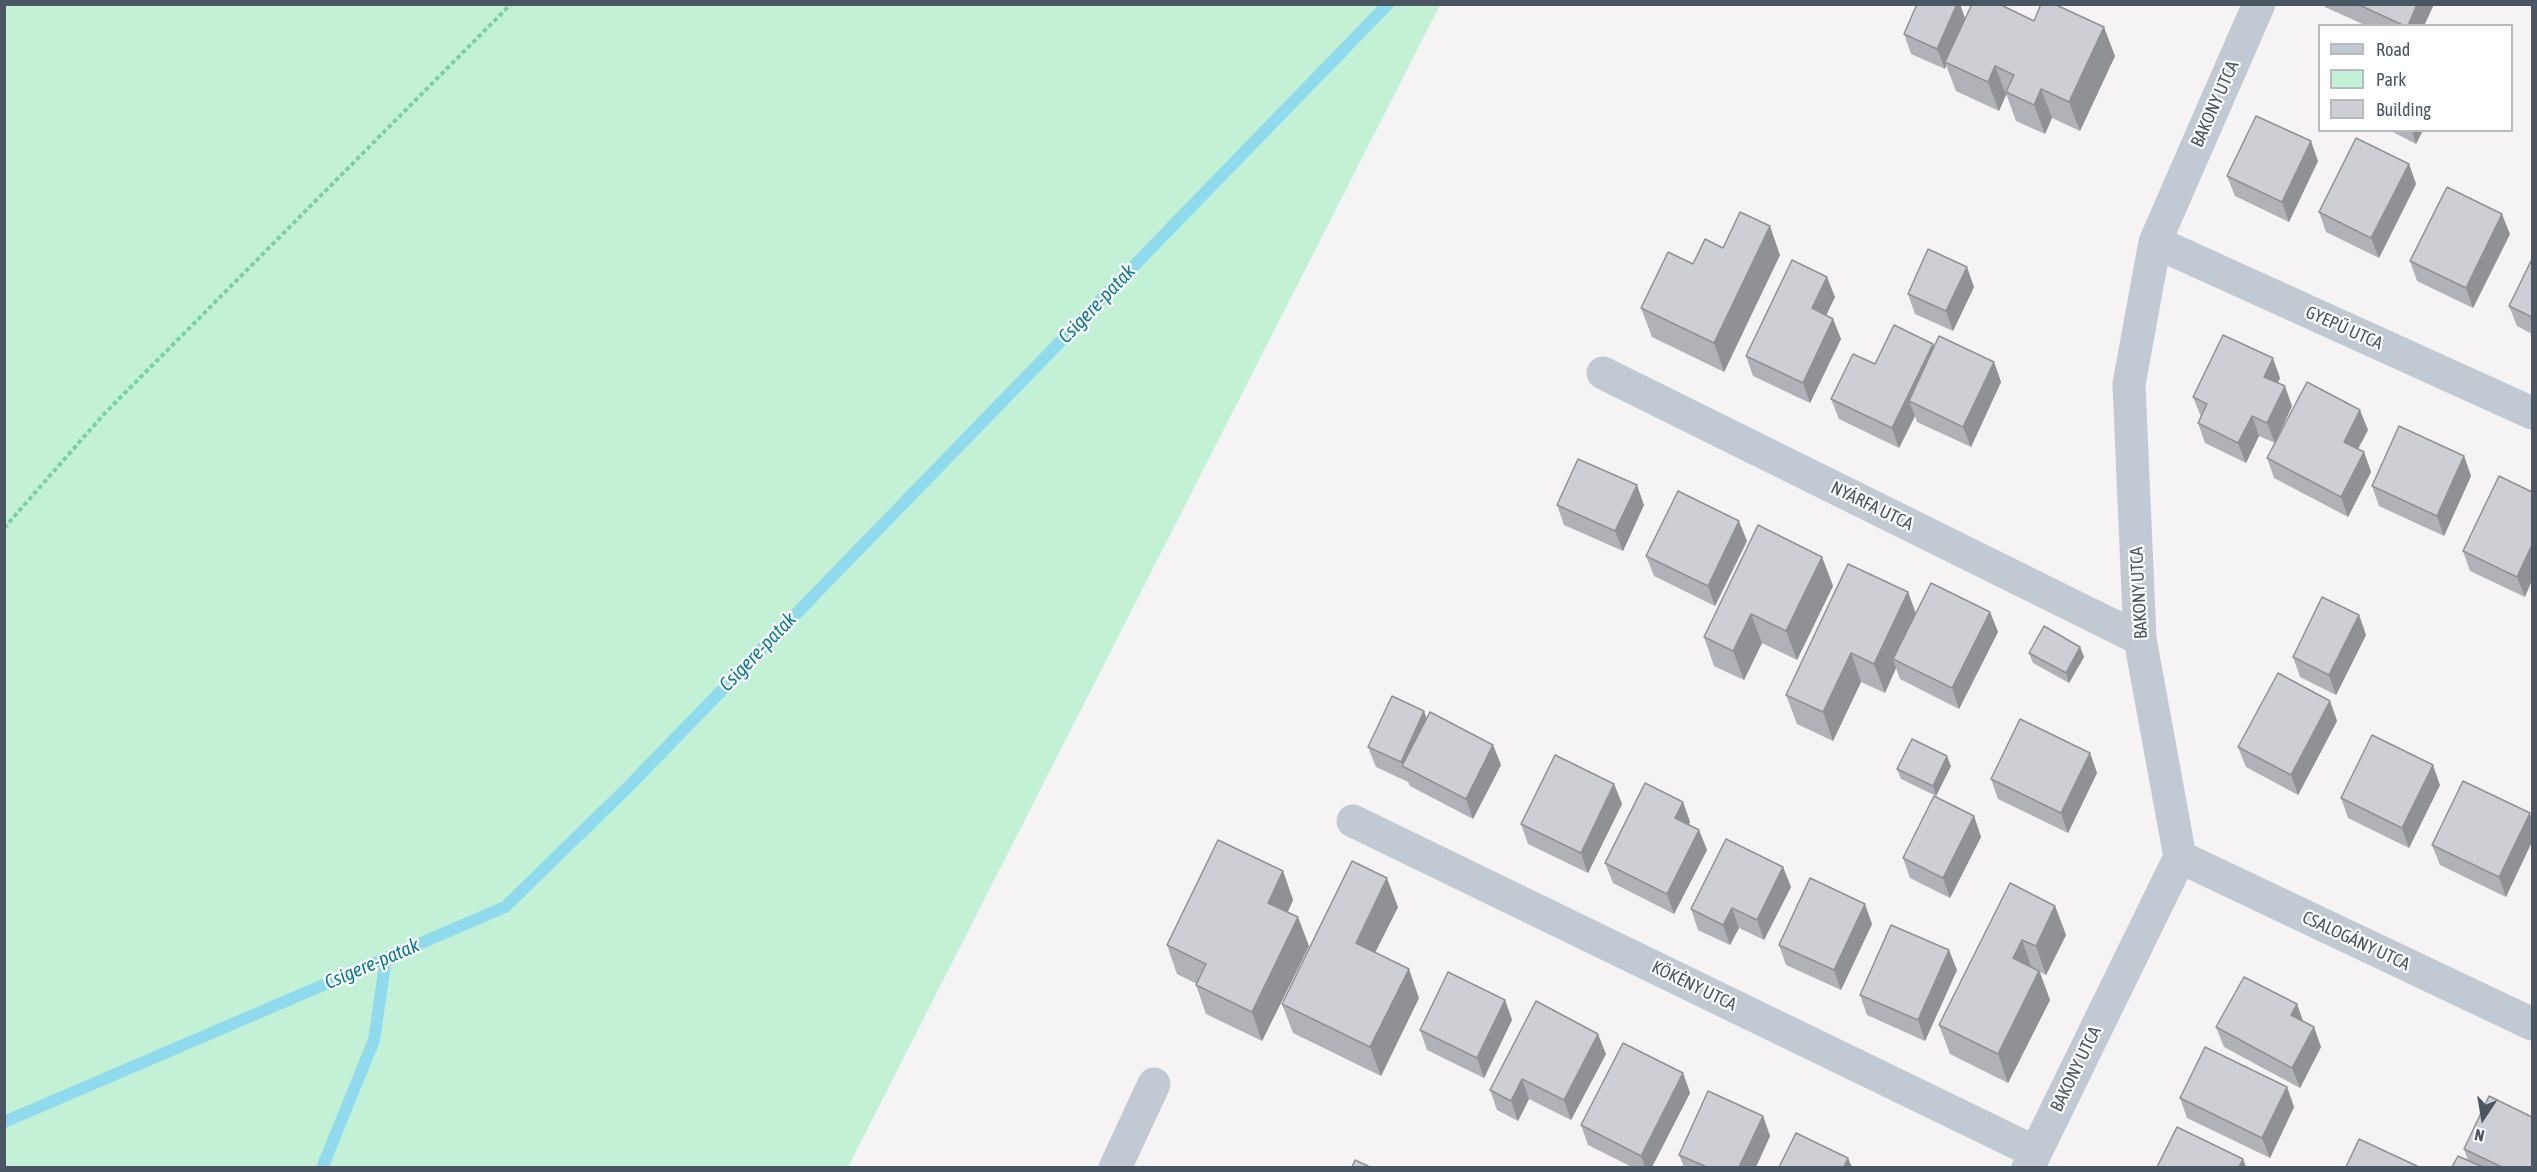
<!DOCTYPE html>
<meta charset="utf-8">
<style>
body{margin:0}
#map{position:relative;width:2537px;height:1172px;overflow:hidden;background:#f5f3f3;font-family:"Asap Condensed",sans-serif}
canvas{display:block}
.frame{position:absolute;inset:0;border:6px solid #4a5661;pointer-events:none}
.legend{position:absolute;left:2318px;top:24px;width:195px;height:108px;box-sizing:border-box;background:#fff;border:2px solid #b7bbc0;margin:0;padding:8px 10px;list-style:none;font-size:18px;color:#4a5661}
.legend li{display:flex;align-items:center;gap:12px;height:30px}
.legend b{width:30px;border:2px solid #b7bbc0}
.north{position:absolute;left:2453px;top:1088px;width:60px;height:60px;-webkit-text-stroke:4px #fff;paint-order:stroke;rotate:192deg;font-size:16px;font-weight:700;line-height:24px;text-align:center;color:#4a5661}
.north::after{content:'';display:block;margin:auto;width:21px;height:27px;background:#4a5661;clip-path:polygon(50% 0,100% 100%,50% 72%,0 100%)}
</style>
<div id="map">
<canvas width="2537" height="1172"></canvas>
<div class="frame"></div>
<ul class="legend">
<li><b style="height:8px;background:#c1cad2"></b>Road</li>
<li><b style="height:16px;background:#c3f1d5"></b>Park</li>
<li><b style="height:16px;background:#cdcfd5"></b>Building</li>
</ul>
<div class="north">N</div>
</div>
<script>
const context = document.querySelector('canvas').getContext('2d');
context.lineJoin = 'round';
function paint(path, color) {
  context.fillStyle = color;
  context.fill(path, 'evenodd');
}
function stroke(path, color, width, dash) {
  context.strokeStyle = color;
  context.lineWidth = width;
  context.lineCap = dash ? 'butt' : 'round';
  context.setLineDash(dash || []);
  context.stroke(path);
}
function write(font, color, halo, rows, align = 'center') {
  context.font = font + ' "Asap Condensed",sans-serif';
  context.lineWidth = 4.5;
  context.setLineDash([]);
  context.textBaseline = 'middle';
  context.strokeStyle = halo;
  context.fillStyle = color;
  for (const [text, x, y, turn = 0] of rows) {
    context.save();
    context.translate(x, y);
    context.rotate((+turn || 0) * Math.PI / 180);
    context.textAlign = isNaN(turn) ? turn : align;
    if (halo) context.strokeText(text, 0, 0);
    context.fillText(text, 0, 0);
    context.restore();
  }
}
paint(new Path2D(`
 M5 4 1440 5 848 1167H5Z`), '#c3f1d5');
stroke(new Path2D(`
 M4 1122 505 907 627 788 1388 4
 M322 1168 374 1040 386 958`), '#90daee', 12);
stroke(new Path2D(`
 M4 528 104 414 511 4`), '#7ad0a6', 4, [4.5, 3]);
stroke(new Path2D(`
 M2155 242 2532 413
 M1603 373 2140 639
 M1353 821 2035 1152
 M2180 857 2532 1024
 M1115 1168 1154 1084
 M2028 1168 2180 857 2140 639 2129 384 2155 242 2259 4`), '#c1cad2', 33);
paint(new Path2D(`
 M1960 4 1965 19 2034 21 2115 56 2080 131 2052 118 2045 134 2016 121 2007 96 2006 95 1999 111 1956 91 1946 65 1945 69 1911 54 1904 34Z
 M2324 4H2434L2424 26H2367L2325 7Z
 M2389 130H2423L2416 144Z
 M2318 161 2289 222 2235 196 2227 176Z
 M2409 164 2416 184 2379 258 2326 232 2319 212Z
 M2510 234 2473 308 2417 281 2410 261Z
 M1723 248 1780 255 1724 372 1652 337 1641 308 1693 264Z
 M2532 259V334L2517 326 2509 306Z
 M1974 287 1953 331 1915 314 1908 294Z
 M1835 297 1826 315 1833 319 1841 339 1810 403 1753 376 1746 356Z
 M1933 344 1934 348 1994 362 2001 382 1971 447 1917 422 1915 416 1899 448 1839 419 1831 399 1875 364Z
 M2280 378 2278 383 2292 406 2275 443 2259 436 2246 463 2205 443 2198 423 2201 417 2193 397Z
 M2368 430 2358 449 2364 452 2371 472 2348 517 2274 478 2267 458Z
 M2464 456 2471 476 2444 536 2379 506 2372 486Z
 M2499 476 2525 597 2470 571 2463 551Z
 M1557 505H1644L1623 551 1564 525Z
 M1747 541 1715 606 1654 576 1646 556Z
 M1822 557 1833 586 1797 660 1762 643 1744 680 1714 666 1704 637Z
 M1908 592 1916 613 1990 612 1998 632 1959 709 1900 679 1896 668 1885 693 1861 682 1833 741 1797 724 1786 695Z
 M2359 615 2366 635 2336 695 2300 677 2293 657Z
 M2080 647 2084 657 2069 683 2033 663 2029 653Z
 M2330 701 2337 721 2298 795 2246 767 2238 747Z
 M1427 718 1493 745 1501 765 1473 819 1410 786 1408 782 1376 767 1368 747Z
 M2090 753 2097 773 2068 833 1998 799 1991 779Z
 M1951 766 1936 796 1901 779 1897 769Z
 M1614 784 1622 804 1588 873 1528 844 1521 824Z
 M2440 785 2409 848 2348 818 2341 798Z
 M1683 802 1690 822 1689 824 1699 830 1707 850 1674 914 1613 883 1605 863Z
 M2530 813 2506 897 2440 865 2432 845Z
 M1974 816 1981 837 1950 898 1910 878 1903 858Z
 M1783 867 1791 887 1764 940 1739 928 1730 945 1698 930 1691 909Z
 M1283 871 1293 900 1288 912 1309 946 1262 1041 1206 1014 1196 985 1197 984 1177 974 1167 945Z
 M2055 906 2066 935 2046 975 2040 972 2050 1000 2008 1083 1950 1054 1939 1025Z
 M1398 907 1375 952 1419 998 1381 1076 1293 1033 1282 1004Z
 M1872 924 1841 990 1786 965 1779 945Z
 M1957 970 1925 1041 1867 1015 1860 995Z
 M1505 1000 1512 1020 1484 1078 1427 1050 1420 1030Z
 M1536 1001 1606 1054 1571 1120 1529 1099 1518 1121 1497 1110 1490 1090Z
 M2297 1004 2303 1021 2314 1027 2321 1047 2300 1088 2224 1047 2216 1027Z
 M1683 1073 1690 1093 1652 1167H1632L1588 1145 1581 1125Z
 M2287 1087 2294 1107 2270 1158 2187 1118 2180 1098Z
 M1763 1116 1770 1136 1756 1167H1684L1679 1155Z
 M2464 1149 2532 1167H2452L2468 1160Z`), '#b0b2b7');
paint(new Path2D(`
 M1957 4H1960L1966 21 1945 62 1946 65 1945 69 1937 49Z
 M2417 4H2434L2424 26H2408Z
 M2104 27 2115 56 2080 131 2069 102Z
 M1995 66 2006 95 1999 111 1988 82Z
 M2041 89 2052 118 2045 134 2034 105Z
 M2412 130H2423L2416 144Z
 M2311 141 2318 161 2289 222 2282 202Z
 M2409 164 2416 184 2379 258 2371 238Z
 M2502 214 2510 234 2473 308 2466 288Z
 M1770 226 1780 255 1724 372 1714 343Z
 M1967 267 1974 287 1953 331 1946 311Z
 M1827 277 1835 297 1820 328 1812 308Z
 M1833 319 1841 339 1810 403 1803 383Z
 M1933 344 1940 364 1909 401 1915 416 1899 448 1892 428Z
 M2273 358 2280 378 2271 397 2264 377Z
 M1994 362 2001 382 1971 447 1963 427Z
 M2285 386 2292 406 2275 443 2267 423Z
 M2360 410 2368 430 2351 462 2344 442Z
 M2252 416 2259 436 2246 463 2238 443Z
 M2364 452 2371 472 2348 517 2341 497Z
 M2464 456 2471 476 2444 536 2437 516Z
 M1637 485 1644 505 1623 551 1615 531Z
 M1739 521 1747 541 1715 606 1708 586Z
 M2532 545V580L2525 597 2517 577Z
 M1822 557 1833 586 1797 660 1786 631Z
 M1908 592 1918 621 1893 659 1896 668 1885 693 1874 664Z
 M1990 612 1998 632 1959 709 1952 688Z
 M1751 614 1762 643 1744 680 1733 651Z
 M2359 615 2366 635 2336 695 2329 675Z
 M2080 647 2084 657 2069 683 2066 673Z
 M1851 653 1861 682 1833 741 1823 712Z
 M2330 701 2337 721 2298 795 2291 775Z
 M1424 711 1431 731 1403 767 1401 762Z
 M1493 745 1501 765 1473 819 1466 799Z
 M2090 753 2097 773 2068 833 2061 813Z
 M1947 756 1951 766 1936 796 1933 786Z
 M2433 765 2440 785 2409 848 2402 828Z
 M1614 784 1622 804 1588 873 1581 853Z
 M1683 802 1690 822 1682 838 1675 818Z
 M2530 813 2532 820V842L2506 897 2499 877Z
 M1974 816 1981 837 1950 898 1943 878Z
 M1699 830 1707 850 1674 914 1667 894Z
 M1783 867 1791 887 1764 940 1757 920Z
 M1283 871 1293 900 1278 932 1268 903Z
 M1387 878 1398 907 1366 971 1356 943Z
 M1865 904 1872 924 1841 990 1834 970Z
 M2055 906 2066 935 2046 975 2036 946Z
 M1732 908 1739 928 1730 945 1723 925Z
 M1298 917 1309 946 1262 1041 1252 1012Z
 M2022 940 2032 969 2013 958Z
 M1949 950 1957 970 1925 1041 1918 1020Z
 M1409 969 1419 998 1381 1076 1370 1047Z
 M2039 971 2050 1000 2008 1083 1998 1054Z
 M1505 1000 1512 1020 1484 1078 1477 1058Z
 M2297 1004 2304 1024 2291 1015Z
 M2314 1027 2321 1047 2300 1088 2292 1068Z
 M1598 1034 1606 1054 1571 1120 1564 1100Z
 M1683 1073 1690 1093 1652 1167H1645L1641 1156Z
 M1522 1079 1529 1099 1518 1121 1511 1101Z
 M2287 1087 2294 1107 2270 1158 2262 1138Z
 M1763 1116 1770 1136 1756 1167H1739Z
 M1848 1158 1852 1167H1844Z
 M2243 1159 2246 1167H2239Z`), '#909195');
const building = new Path2D(`
 M1917 4H1957L1937 49 1904 34Z
 M1972 4H1999L2034 21 2041 4H2054L2104 27 2069 102 2041 89 2034 105 2006 92 2014 75 1995 66 1988 82 1945 62Z
 M2357 4H2417L2408 26H2405Z
 M2256 116 2311 141 2282 202 2227 176Z
 M2356 138 2409 164 2371 238 2319 212Z
 M2447 187 2502 214 2466 288 2410 261Z
 M1740 212 1770 226 1714 343 1641 308 1668 252 1693 264 1705 239 1723 248Z
 M1928 249 1967 267 1946 311 1908 294Z
 M2532 259V317L2509 306Z
 M1792 260 1827 277 1812 308 1833 319 1803 383 1746 356Z
 M1894 325 1933 344 1892 428 1831 399 1853 354 1875 364Z
 M2223 335 2273 358 2264 377 2285 386 2267 423 2252 416 2238 443 2198 423 2207 404 2193 397Z
 M1939 336 1994 362 1963 427 1909 401Z
 M2307 382 2360 410 2344 442 2364 452 2341 497 2267 458Z
 M2399 426 2464 456 2437 516 2372 486Z
 M1578 459 1637 485 1615 531 1557 505Z
 M2499 476 2532 492V545L2517 577 2463 551Z
 M1678 491 1739 521 1708 586 1646 556Z
 M1758 525 1822 557 1786 631 1751 614 1733 651 1704 637Z
 M1848 564 1908 592 1874 664 1851 653 1823 712 1786 695Z
 M1931 583 1990 612 1952 688 1893 659Z
 M2322 597 2359 615 2329 675 2293 657Z
 M2044 626 2080 647 2066 673 2029 653Z
 M2278 673 2330 701 2291 775 2238 747Z
 M1392 696 1424 711 1401 762 1368 747Z
 M1430 712 1493 745 1466 799 1402 766Z
 M2020 719 2090 753 2061 813 1991 779Z
 M2372 735 2433 765 2402 828 2341 798Z
 M1912 739 1947 756 1933 786 1897 769Z
 M1555 755 1614 784 1581 853 1521 824Z
 M2463 781 2530 813 2499 877 2432 845Z
 M1645 783 1683 802 1675 818 1699 830 1667 894 1605 863Z
 M1934 796 1974 816 1943 878 1903 858Z
 M1726 839 1783 867 1757 920 1732 908 1723 925 1691 909Z
 M1218 840 1283 871 1268 903 1298 917 1252 1012 1196 985 1206 964 1167 945Z
 M1352 861 1387 878 1356 943 1409 969 1370 1047 1282 1004Z
 M1810 878 1865 904 1834 970 1779 945Z
 M2010 883 2055 906 2036 946 2022 940 2013 958 2039 971 1998 1054 1939 1025Z
 M1891 925 1949 950 1918 1020 1860 995Z
 M1448 972 1505 1000 1477 1058 1420 1030Z
 M2244 977 2297 1004 2291 1015 2314 1027 2292 1068 2216 1027Z
 M1536 1001 1598 1034 1564 1100 1522 1079 1511 1101 1490 1090Z
 M1623 1043 1683 1073 1641 1156 1581 1125Z
 M2205 1047 2287 1087 2262 1138 2180 1098Z
 M1708 1091 1763 1116 1739 1167H1707L1679 1155Z
 M2489 1096 2532 1117V1167H2502L2464 1149Z
 M2177 1127 2243 1159 2239 1167H2157Z
 M1796 1133 1848 1158 1844 1167H1779Z
 M2359 1139 2419 1167H2346Z
 M2458 1156 2483 1167H2452Z
 M1355 1160 1370 1167H1352Z`);
paint(building, '#cdcfd5');
stroke(building, '#909195', 1.5);
write('18px', '#4a5661', '#fff', [
 ["BAKONY UTCA",2215,104,-66],
 ["GYEPŰ UTCA",2344,328,24],
 ["NYÁRFA UTCA",1872,506,26],
 ["BAKONY UTCA",2139,593,-93],
 ["CSALOGÁNY UTCA",2356,941,25],
 ["KÖKÉNY UTCA",1694,986,26],
 ["BAKONY UTCA",2076,1069,-64]
]);
write('italic 20px', '#0c7c9b', '#fff', [
 ["Csigere-patak",1097,304,-46],
 ["Csigere-patak",758,652,-46],
 ["Csigere-patak",372,964,-23]
]);
</script>
